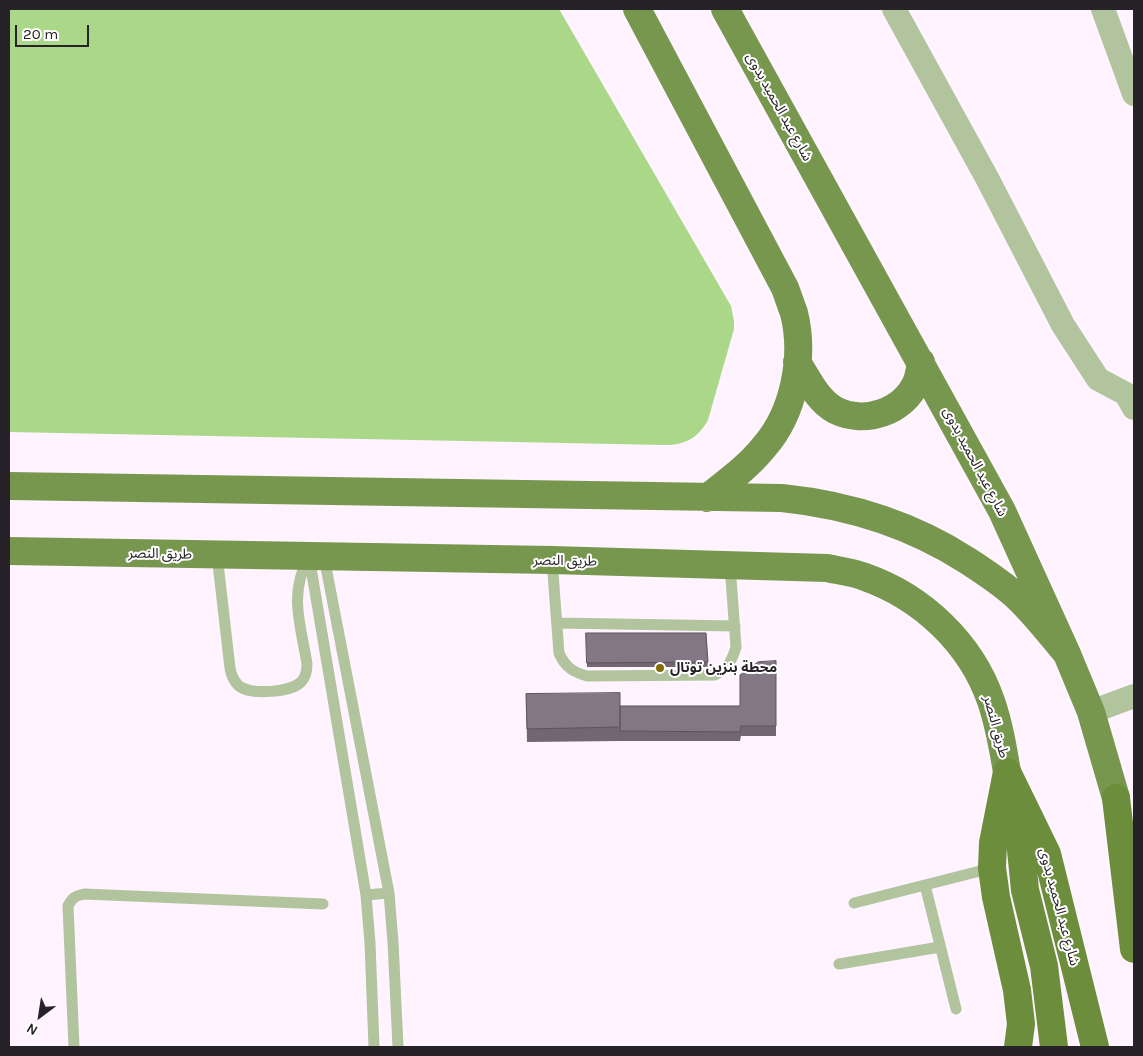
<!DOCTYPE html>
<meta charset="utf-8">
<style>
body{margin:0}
#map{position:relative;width:1143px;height:1056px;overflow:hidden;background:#fef3fe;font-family:Karla,sans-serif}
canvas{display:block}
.frame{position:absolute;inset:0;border:10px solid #272227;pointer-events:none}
.north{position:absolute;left:15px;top:991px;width:50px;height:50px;-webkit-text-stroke:4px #fff;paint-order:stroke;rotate:211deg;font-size:14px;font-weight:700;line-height:20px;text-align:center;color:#272227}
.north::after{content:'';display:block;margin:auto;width:18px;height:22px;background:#272227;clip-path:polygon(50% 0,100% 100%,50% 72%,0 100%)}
.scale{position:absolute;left:15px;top:25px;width:74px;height:22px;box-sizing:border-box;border:2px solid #272227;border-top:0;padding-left:6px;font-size:15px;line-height:18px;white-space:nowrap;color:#272227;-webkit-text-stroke:4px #fff;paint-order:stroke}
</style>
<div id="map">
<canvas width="1143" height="1056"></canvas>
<div class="frame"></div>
<div class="north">N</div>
<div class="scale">20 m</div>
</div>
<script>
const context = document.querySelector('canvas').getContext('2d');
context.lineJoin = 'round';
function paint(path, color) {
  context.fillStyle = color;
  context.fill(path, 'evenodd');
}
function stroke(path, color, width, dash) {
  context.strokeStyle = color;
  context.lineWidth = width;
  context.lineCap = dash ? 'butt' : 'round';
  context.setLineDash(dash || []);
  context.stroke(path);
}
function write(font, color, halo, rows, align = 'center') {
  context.font = font + ' Karla,"Noto Sans Arabic",sans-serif';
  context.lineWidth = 4;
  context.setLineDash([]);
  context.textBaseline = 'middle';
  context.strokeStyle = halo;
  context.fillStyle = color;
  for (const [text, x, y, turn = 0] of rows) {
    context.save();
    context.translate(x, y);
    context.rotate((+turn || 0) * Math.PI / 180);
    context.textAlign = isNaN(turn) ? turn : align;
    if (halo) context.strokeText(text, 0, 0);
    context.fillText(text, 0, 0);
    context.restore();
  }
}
paint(new Path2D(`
 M9 9H559L731 306 734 321V329L708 420C698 438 685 445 665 445L9 432Z`), '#aad888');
stroke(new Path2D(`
 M217 555 230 668C231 674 233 680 238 685 249 696 291 692 301 682 306 677 307 671 307 664 301 625 288 594 309 557
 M309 556 366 895 370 943 374 1047
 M324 557 389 893 393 942 398 1047
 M552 560 559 653C565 667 573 672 587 676L715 675C728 668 732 661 736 647L730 565
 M557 623 735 626
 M925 885 956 1009
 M366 895 389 893
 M854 903 992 868
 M839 964 940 947
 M74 1047 68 906C72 898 75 896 84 894L323 904`), '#b1c49d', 11);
stroke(new Path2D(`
 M894 9 987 178 1063 325 1098 379 1126 394 1134 408
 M1103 9 1134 94
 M1091 712 1134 696`), '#b1c49d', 24);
stroke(new Path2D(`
 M637 9 785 288C788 296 791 305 794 313 805 357 794 413 764 447 748 467 727 482 707 498
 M725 9 1002 511 1067 654 1091 712 1116 798
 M797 362C808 379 817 400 835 410 865 425 904 412 917 381 919 375 920 368 921 362
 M9 486 782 498C849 505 911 524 968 561 985 572 1002 583 1017 597 1035 614 1051 635 1067 654
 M9 551 552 560 827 568C840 571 853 572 865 577 922 597 971 643 991 701 999 724 1003 748 1007 772`), '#77974e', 28);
stroke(new Path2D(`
 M1007 772 1047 854 1095 1047
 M1007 772 993 843 992 868 996 897 1017 990 1021 1024 1018 1047
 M1116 798 1134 949
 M1014 805 1019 830 1025 890 1044 966 1054 1047`), '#6c8e3c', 28);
paint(new Path2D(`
 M586 633H706L708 667H587Z
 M776 661V736H741L740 741H620L527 742 526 694 620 706H740Z`), '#716671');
const building = new Path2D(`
 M586 633H706L708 662 587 663Z
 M776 661V726H741L740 732 620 731V706H740V675L758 662Z
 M620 693V727L527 729 526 694Z`);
paint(building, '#837783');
stroke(building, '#5c535c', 1);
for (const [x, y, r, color] of [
 [660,668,5,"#826b05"]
]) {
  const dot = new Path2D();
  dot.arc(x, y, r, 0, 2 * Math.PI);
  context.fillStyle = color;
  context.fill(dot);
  stroke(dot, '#fff', 2);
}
write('14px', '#272227', '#fff', [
 ["شارع عبد الحميد بدوى",779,107,61],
 ["شارع عبد الحميد بدوى",975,462,62],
 ["طريق النصر",160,554,1],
 ["طريق النصر",565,561,1],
 ["طريق النصر",996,727,75],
 ["شارع عبد الحميد بدوى",1059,907,75]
]);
write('bold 14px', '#272227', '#fff', [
 ["محطة بنزين توتال",670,668]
], 'left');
</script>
